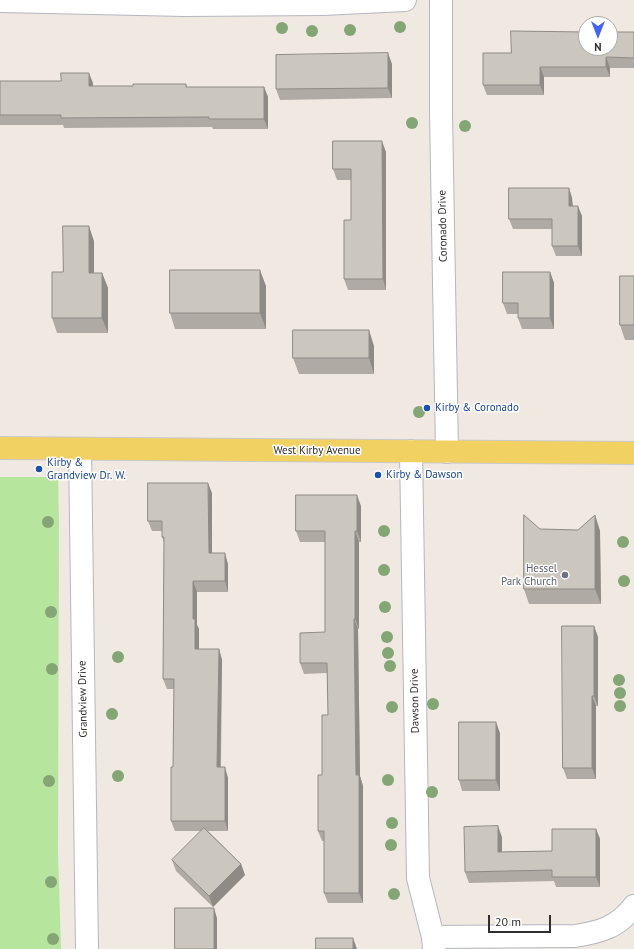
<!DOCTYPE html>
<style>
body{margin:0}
#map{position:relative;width:634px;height:949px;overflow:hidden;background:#efe9e1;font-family:"PT Sans",sans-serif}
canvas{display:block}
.north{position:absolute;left:578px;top:16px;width:40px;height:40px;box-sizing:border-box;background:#fff;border:1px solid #ababab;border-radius:50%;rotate:180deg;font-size:11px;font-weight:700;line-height:16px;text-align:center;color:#2e2e2e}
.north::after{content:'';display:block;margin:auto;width:14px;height:18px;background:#4264fb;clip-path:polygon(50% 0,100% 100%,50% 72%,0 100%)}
.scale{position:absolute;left:488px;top:915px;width:63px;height:18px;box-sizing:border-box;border:2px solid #2e2e2e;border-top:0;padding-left:5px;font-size:12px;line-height:14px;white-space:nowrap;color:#2e2e2e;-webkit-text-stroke:3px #fff;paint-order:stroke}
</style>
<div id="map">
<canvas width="634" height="949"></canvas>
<div class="north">N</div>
<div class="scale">20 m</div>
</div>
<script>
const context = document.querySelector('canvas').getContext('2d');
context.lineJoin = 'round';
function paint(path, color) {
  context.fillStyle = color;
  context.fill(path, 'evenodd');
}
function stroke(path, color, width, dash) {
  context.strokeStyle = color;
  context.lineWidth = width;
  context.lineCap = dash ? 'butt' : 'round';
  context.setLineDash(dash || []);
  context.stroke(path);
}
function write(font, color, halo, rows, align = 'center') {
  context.font = font + ' "PT Sans",sans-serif';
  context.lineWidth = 3;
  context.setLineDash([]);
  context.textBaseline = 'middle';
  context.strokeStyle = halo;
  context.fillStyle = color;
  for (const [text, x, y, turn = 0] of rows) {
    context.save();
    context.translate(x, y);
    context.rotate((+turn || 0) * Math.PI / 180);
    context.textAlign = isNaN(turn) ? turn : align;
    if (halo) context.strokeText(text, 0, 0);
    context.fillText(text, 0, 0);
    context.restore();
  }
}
paint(new Path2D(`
 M0 477H58L59 519 58 853 61 949H0Z`), '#b6e59e');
const minor = new Path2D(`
 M441 0V112L447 452
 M0 1 185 5 323 4 405 0
 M80 449 87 949
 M411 451 418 878 433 937 434 949
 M433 937 575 936C601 932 618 927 634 906`);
const major = new Path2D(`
 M0 448 634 453`);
stroke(minor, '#b4b7c1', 24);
stroke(major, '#c9c9c9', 24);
stroke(minor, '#fff', 22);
stroke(major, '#f2d163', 22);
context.fillStyle = '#84a574';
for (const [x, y] of [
 [400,27],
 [282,28],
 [350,30],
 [312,31],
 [412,123],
 [465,126],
 [419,412],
 [48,522],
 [384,531],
 [623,542],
 [384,570],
 [624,581],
 [385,607],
 [51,612],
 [387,637],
 [388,653],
 [118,657],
 [390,666],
 [52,669],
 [619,680],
 [620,693],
 [433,704],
 [620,706],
 [392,707],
 [112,714],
 [118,776],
 [388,780],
 [49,781],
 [432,792],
 [392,823],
 [391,845],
 [51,882],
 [394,894],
 [53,939]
]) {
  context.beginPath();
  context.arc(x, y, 6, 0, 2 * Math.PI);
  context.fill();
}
paint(new Path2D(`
 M634 32V68H610V77H544V95H487L483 85 511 53Z
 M392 64V98L280 100 276 89Z
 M0 81 93 83V86H133L186 84 187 87H264L268 97V129H213L212 127 64 128 63 125H0Z
 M386 152V290H348L344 279 351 220V180H337L333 169Z
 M569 188 572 198 573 206 582 216V256H556L552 246V229H513L509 219Z
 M94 241V273H102L108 288V333H57L52 318 63 272Z
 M550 272 554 283V329H522L518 318V314H507L503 303Z
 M634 276V340H625L620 325Z
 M266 286V329H175L170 313Z
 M374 346V374H299L293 358Z
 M212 493V553L228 564V592H197V625L199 629V649H219L222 660 221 767 228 778V831H208L241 864 245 875 213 907 176 871 172 860 201 831H175L171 821 173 767 174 689H167L163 679 164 542 162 537V531H152L148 521Z
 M361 506V542H359V629H358L360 776 363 786V903H328L324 893V841H322L318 831 328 715 327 673 304 674 300 663 325 632V542H300L296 531Z
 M595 515 600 531 601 604H529L524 589 540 529 578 530Z
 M594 626 598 637V706H596V779H567L563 768Z
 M500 733V791H462L459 780Z
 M596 829 600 839V887H556L554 881 469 883 465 872 502 837V852L552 851Z`), '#afaba4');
paint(new Path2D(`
 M388 53 392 64V98L388 88Z
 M606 57 610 68V77L606 67Z
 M540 67 544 77V95L540 85Z
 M89 73 93 83V97L89 86Z
 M264 87 268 97V129L264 119Z
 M382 141 386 152V290L383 279Z
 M569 188 572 198 573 216 569 206Z
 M578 206 582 216V256L578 246Z
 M89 226 94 241V288L89 273Z
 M260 270 266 286V329L260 313Z
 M550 272 554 283V329L550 318Z
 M102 273 108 288V333L102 318Z
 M369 330 374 346V374L369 358Z
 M208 483 212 493V564L209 553Z
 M357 495 361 506V542L357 531Z
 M595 515 600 531 601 604 595 589Z
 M355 531 359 542V629L355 619Z
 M225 553 228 564V592L225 581Z
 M193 581 197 592V625L199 629V660L195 649 193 619Z
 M354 619 358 629 360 776 363 786V903L359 893 356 775Z
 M594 626 598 637V706L594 696Z
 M219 649 222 660 220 778 217 767Z
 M592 696 596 706V779L592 768Z
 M496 722 500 733V791L496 780Z
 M225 767 228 778V831L225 821Z
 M498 826 502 837V863L498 852Z
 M596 829 600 839V887L596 877Z
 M241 864 245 875 213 907 209 896Z
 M214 908 217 918V949H214Z
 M353 938 357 949H353Z`), '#8e8b86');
const building = new Path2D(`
 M511 31 586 32V48H610V32H634V58L606 57V67H540V85H483V53H511Z
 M388 53V88L276 89V55Z
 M61 73H89V86H133V84H186V87H264V119H209V117L61 118V115H0V81H61Z
 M333 141H382L383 279H344V220H351V169H333Z
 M509 188H569V206H578V246H552V219H509Z
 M63 226H89V273H102V318H52V272H63Z
 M170 270H260V313H170Z
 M503 272H550V318H518V303H503Z
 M620 276H634V325H620Z
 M293 330H369V358H293Z
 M148 483H208L209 553H225V581H193V619H195V649H219L217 767H225V821H171V767H173L174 679H163L164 537H162V521H148Z
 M296 495H357V531H355V619H354L356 775H359V893H324V831H318V775H322V715H328L327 663H300V633L325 632V531H296Z
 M524 515 540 529 578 530 595 515V589H524Z
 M562 626H594V696H592V768H563Z
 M459 722H496V780H459Z
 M498 826V852L552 851V829H596V877H552V870L465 872 464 827Z
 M204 828 241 864 209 896 172 860Z
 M175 908H214V949H175Z
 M316 938H353V949H316Z`);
paint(building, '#cbc7bf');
stroke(building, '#8e8b86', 1);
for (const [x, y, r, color] of [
 [427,408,4,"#1a4fb4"],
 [39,469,4,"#1a4fb4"],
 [378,475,4,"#1a4fb4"],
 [565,575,4,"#6b7280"]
]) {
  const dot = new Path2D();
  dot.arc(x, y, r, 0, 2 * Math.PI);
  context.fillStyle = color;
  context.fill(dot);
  stroke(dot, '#fff', 1.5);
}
write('11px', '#2e2e2e', '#fff', [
 ["Coronado Drive",443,226,-91],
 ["West Kirby Avenue",317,451],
 ["Grandview Drive",83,699,-91],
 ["Dawson Drive",415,701,-91]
]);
write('11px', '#164399', '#fff', [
 ["Kirby & Coronado",435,408],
 ["Kirby &",47,463],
 ["Grandview Dr. W.",47,476],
 ["Kirby & Dawson",386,475]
], 'left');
write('11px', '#5b616d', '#fff', [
 ["Hessel",557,569],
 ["Park Church",557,582]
], 'right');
</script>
